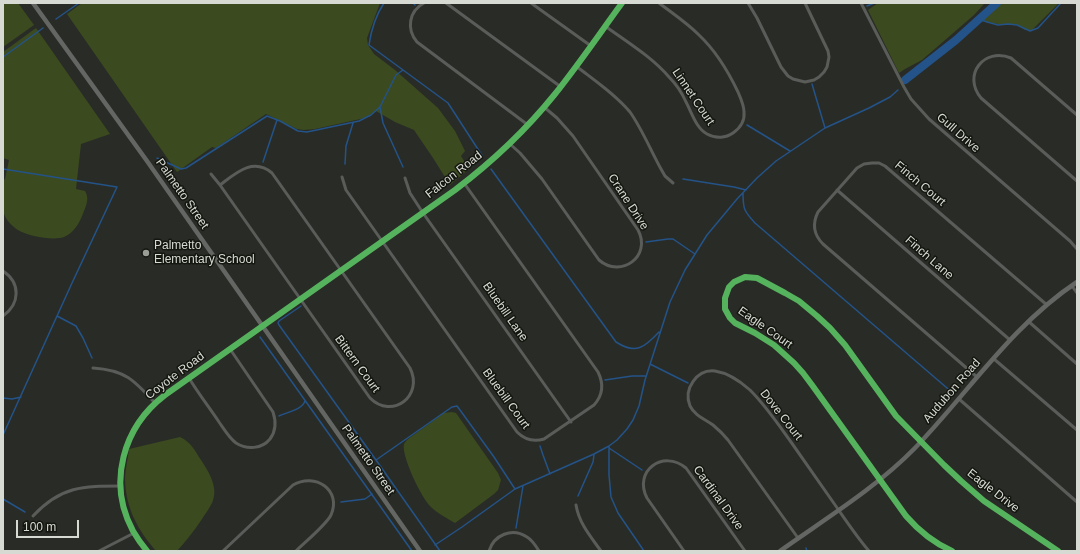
<!DOCTYPE html>
<style>
body{margin:0}
#map{position:relative;width:1080px;height:554px;overflow:hidden;background:#292c26;font-family:Arial,sans-serif}
canvas{display:block}
.frame{position:absolute;inset:0;border:4px solid #d7dad2;pointer-events:none}
.scale{position:absolute;left:16px;top:520px;width:63px;height:18px;box-sizing:border-box;border:2px solid #d7dad2;border-top:0;padding-left:5px;font-size:12px;line-height:14px;white-space:nowrap;color:#d7dad2;-webkit-text-stroke:3px #141610;paint-order:stroke}
</style>
<div id="map">
<canvas width="1080" height="554"></canvas>
<div class="frame"></div>
<div class="scale">100 m</div>
</div>
<script>
const context = document.querySelector('canvas').getContext('2d');
context.lineJoin = 'round';
function paint(path, color) {
  context.fillStyle = color;
  context.fill(path, 'evenodd');
}
function stroke(path, color, width, dash) {
  context.strokeStyle = color;
  context.lineWidth = width;
  context.lineCap = dash ? 'butt' : 'round';
  context.setLineDash(dash || []);
  context.stroke(path);
}
function write(font, color, halo, rows, align = 'center') {
  context.font = font + ' Arial,sans-serif';
  context.lineWidth = 3;
  context.setLineDash([]);
  context.textBaseline = 'middle';
  context.strokeStyle = halo;
  context.fillStyle = color;
  for (const [text, x, y, turn = 0] of rows) {
    context.save();
    context.translate(x, y);
    context.rotate((+turn || 0) * Math.PI / 180);
    context.textAlign = isNaN(turn) ? turn : align;
    if (halo) context.strokeText(text, 0, 0);
    context.fillText(text, 0, 0);
    context.restore();
  }
}
paint(new Path2D(`
 M3 3H18L34 25 3 47Z
 M82 3H380L367 38 368 45 374 54 395 70 438 108 455 131 465 151 461 156 469 169 450 185 433 158 414 130 395 122 376 111 365 118 315 129 304 130 297 129 266 114 219 146 216 148 212 147 177 172 67 14Z
 M878 3H985L974 15 922 60 905 69 899 73 868 10Z
 M999 3H1059L1032 30H1025L1015 24 1004 25 981 21Z
 M36 28 110 134 81 144 76 189 85 191C89 197 87 204 84 211 80 222 75 232 64 237 53 241 28 236 18 230 13 227 6 220 4 214 1 209 3 188 3 180L5 179 9 160 3 158V52Z
 M452 412 456 413 498 473 501 480 498 490 494 494 455 523C447 518 438 514 431 507 422 499 401 456 404 444 405 442 407 440 408 439L444 413Z
 M180 437C191 442 195 451 201 460 209 472 219 488 212 503 209 509 205 514 202 519 194 531 186 541 177 551H156C138 530 126 509 125 480 125 470 128 459 129 449Z`), '#3b4a1f');
stroke(new Path2D(`
 M384 3C376 15 371 31 369 45L448 103 483 157
 M413 3 415 5
 M867 6 874 3
 M56 19 79 3
 M979 19 987 22 998 25 1008 24 1017 25 1030 31 1038 28 1061 3
 M3 57 43 28
 M812 84 825 128
 M380 107 383 123 403 167
 M747 125 790 151
 M157 158 181 169 186 168 267 116 280 121 298 131 307 132 359 121 371 115 380 107 396 75 403 70
 M263 162 277 120
 M345 164 346 146 353 123
 M3 169 117 187 72 283 3 435
 M491 169 616 342C636 355 645 347 659 332
 M683 179 734 187 746 190
 M743 193C743 209 744 211 755 223L954 394
 M646 242 668 239H673L695 254
 M301 306 279 321 278 323 279 325 376 460 440 551
 M57 316 76 326 83 338 92 358
 M260 337 412 551
 M650 364 688 383
 M605 380 632 376H645
 M3 398 12 399 21 397
 M279 416C287 412 302 410 305 401
 M540 446 543 455 550 474
 M609 446V475L611 497 618 513 644 551
 M609 448 642 470
 M376 460 452 407 457 406 460 410 494 457 515 489
 M578 496 593 462 594 455
 M3 499 25 512
 M341 502 365 499 372 494
 M516 528 523 486
 M435 545 462 527 515 489 594 454 609 446 617 440 627 429 633 420 639 406 645 380 670 302 685 270 707 235 737 199 757 178 776 161 825 128 869 108 890 97 898 90
 M806 548 807 551`), '#245389', 1.5);
stroke(new Path2D(`
 M905 80 956 40 997 3`), '#245389', 8);
stroke(new Path2D(`
 M424 3C409 11 406 29 417 42L528 125
 M446 3 561 87
 M531 3 591 46
 M748 3 757 18 781 67 788 76 793 79 805 82 814 80 819 77 824 72 827 67 829 57 828 51 805 3
 M861 3 904 87 911 99 929 119 1070 241 1077 249
 M605 26C627 42 652 57 669 77 676 84 682 93 686 102 692 113 696 128 707 134 716 139 726 138 733 133 740 128 745 121 744 112 744 105 741 99 738 92 728 71 716 51 699 35 687 23 672 13 659 3
 M576 66C594 80 615 94 630 112 642 129 651 151 661 169L665 176 673 183
 M1077 115 1011 58C984 47 962 75 981 98L1077 181
 M510 144 520 153 542 179 599 260C621 279 652 256 638 230L573 136 557 118 544 107
 M211 174 220 185 370 398C392 420 424 396 410 368L272 173C253 157 236 173 220 185
 M342 177 346 190 517 432C525 440 534 442 544 439L594 405C603 395 604 384 598 372L464 183
 M405 178 410 193 423 213 571 422
 M837 190 1010 340
 M3 271C21 283 20 304 3 316
 M1072 286 1077 293
 M1028 321 1077 364
 M994 359 1077 430
 M93 368C125 370 134 380 155 403
 M977 377 823 244C814 235 812 224 818 212L857 168 864 164 872 163H879L885 166 1047 305
 M189 378C198 393 209 407 219 422 224 429 229 438 236 443 247 450 262 449 270 439 276 431 276 421 273 412L230 349
 M959 399 1077 502
 M576 505C579 523 590 536 601 551
 M33 516C61 486 83 486 121 486
 M798 538 728 440C724 435 719 430 713 425 705 419 695 416 690 406 683 389 697 369 715 371 728 373 741 382 750 390 766 406 778 424 791 442 805 462 819 482 833 502 845 519 856 536 869 551
 M99 551 134 533
 M223 551 293 485C315 472 342 490 331 515 326 525 305 542 296 551
 M489 551C494 535 512 527 527 537 532 540 536 546 539 551
 M684 551 647 498C633 471 663 449 686 468L745 551
 M952 551C934 543 919 531 906 516L812 385 803 373 794 363 774 345 755 333 735 323 730 318 725 309V298L729 287 734 282 745 277 757 278 785 293 799 301 817 316 830 328 845 345 896 416 944 465 961 481 984 501 1058 551`), '#5a5c59', 3);
stroke(new Path2D(`
 M33 3 147 161 420 551
 M147 551C142 545 137 538 133 531 107 483 123 427 165 395L455 190C492 162 526 130 555 94 579 64 600 33 622 3
 M780 551C825 519 876 488 915 448 968 393 1012 325 1077 282`), '#646663', 4.5);
stroke(new Path2D(`
 M147 551C142 545 137 538 133 531 107 483 123 427 165 395L455 190C492 162 526 130 555 94 579 64 600 33 622 3
 M952 551C934 543 919 531 906 516L812 385 803 373 794 363 774 345 755 333 735 323 730 318 725 309V298L729 287 734 282 745 277 757 278 785 293 799 301 817 316 830 328 845 345 896 416 944 465 961 481 984 501 1058 551`), '#56b35d', 6);
for (const [x, y, r, color] of [
 [146,253,4,"#9a9d96"]
]) {
  const dot = new Path2D();
  dot.arc(x, y, r, 0, 2 * Math.PI);
  context.fillStyle = color;
  context.fill(dot);
  stroke(dot, '#141610', 1.5);
}
write('12px', '#d7dad2', '#141610', [
 ["Linnet Court",693,97,56],
 ["Gull Drive",958,133,41],
 ["Falcon Road",454,175,-38],
 ["Finch Court",920,184,40],
 ["Palmetto Street",182,194,55],
 ["Crane Drive",628,202,57],
 ["Finch Lane",929,258,41],
 ["Bluebill Lane",505,312,55],
 ["Eagle Court",765,328,35],
 ["Bittern Court",357,364,54],
 ["Coyote Road",175,376,-37],
 ["Audubon Road",952,391,-49],
 ["Bluebill Court",506,399,54],
 ["Dove Court",781,415,52],
 ["Palmetto Street",368,460,55],
 ["Eagle Drive",993,491,38],
 ["Cardinal Drive",718,498,54]
]);
write('12px', '#d7dad2', '#141610', [
 ["Palmetto",154,246],
 ["Elementary School",154,260]
], 'left');
</script>
